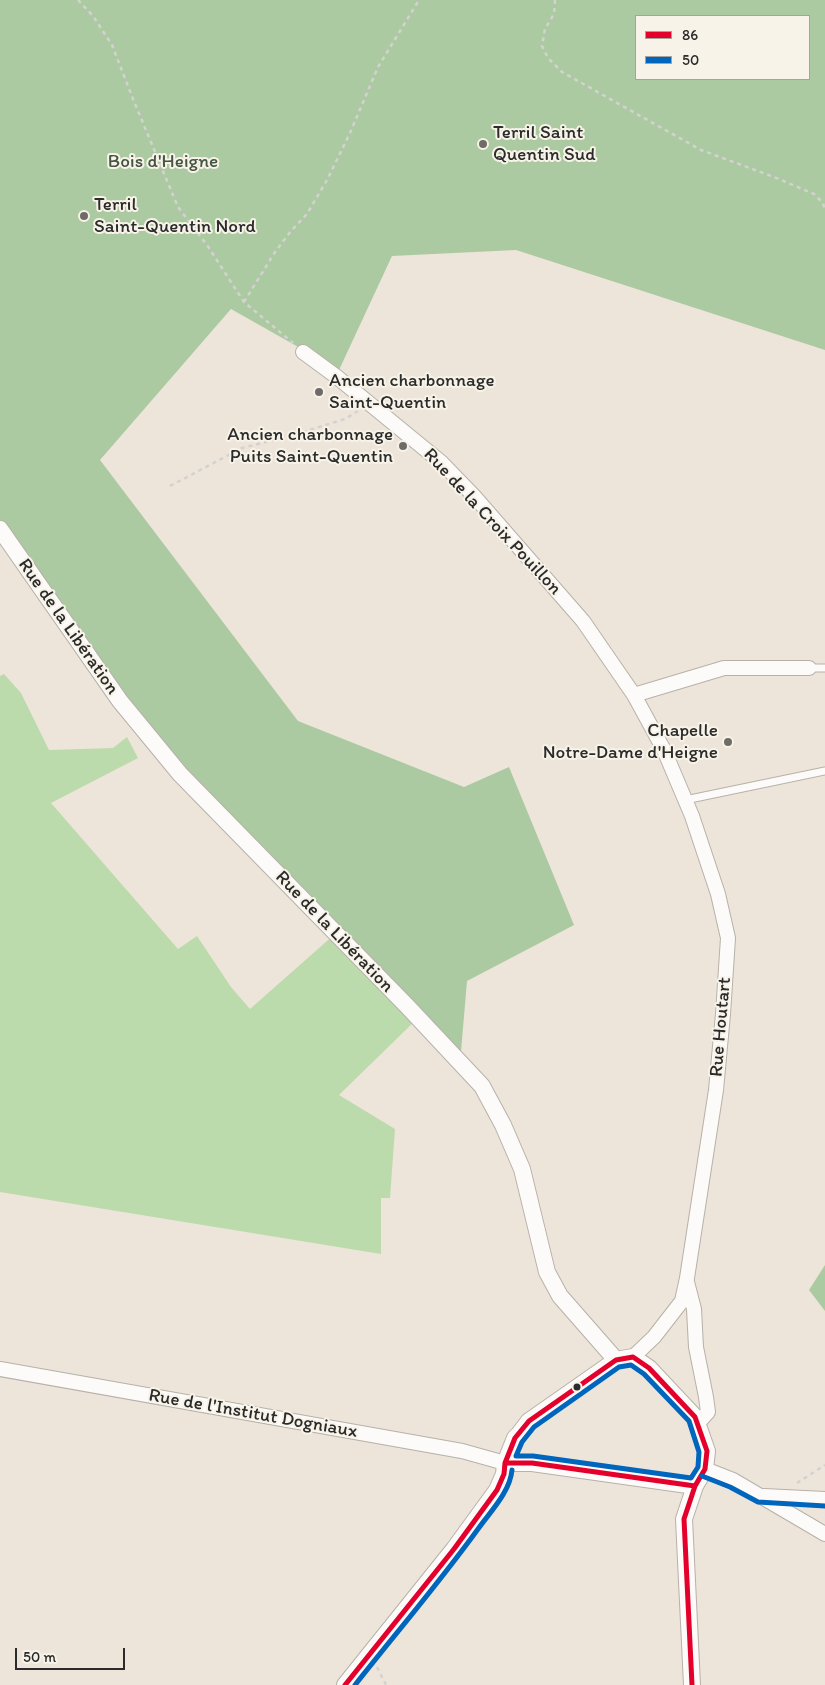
<!DOCTYPE html>
<meta charset="utf-8">
<style>
body{margin:0}
#map{position:relative;width:825px;height:1685px;overflow:hidden;background:#ede5d9;font-family:Itim,sans-serif}
canvas{display:block}
.legend{position:absolute;left:635px;top:15px;width:175px;height:65px;box-sizing:border-box;background:#f7f3e8;border:1px solid #a5a39c;margin:0;padding:6px 9px;list-style:none;font-size:15px;color:#2b2b2b}
.legend li{display:flex;align-items:center;gap:10px;height:25px}
.legend b{width:25px;border:1px solid #a5a39c}
.scale{position:absolute;left:15px;top:1648px;width:110px;height:22px;box-sizing:border-box;border:2px solid #2b2b2b;border-top:0;padding-left:6px;font-size:15px;line-height:18px;white-space:nowrap;color:#2b2b2b;-webkit-text-stroke:4px #f7f3e8;paint-order:stroke}
</style>
<div id="map">
<canvas width="825" height="1685"></canvas>
<ul class="legend">
<li><b style="height:6px;background:#e4002b"></b>86</li>
<li><b style="height:6px;background:#0065bd"></b>50</li>
</ul>
<div class="scale">50 m</div>
</div>
<script>
const context = document.querySelector('canvas').getContext('2d');
context.lineJoin = 'round';
function paint(path, color) {
  context.fillStyle = color;
  context.fill(path, 'evenodd');
}
function stroke(path, color, width, dash) {
  context.strokeStyle = color;
  context.lineWidth = width;
  context.lineCap = dash ? 'butt' : 'round';
  context.setLineDash(dash || []);
  context.stroke(path);
}
function write(font, color, halo, rows, align = 'center') {
  context.font = font + ' Itim,sans-serif';
  context.lineWidth = 4;
  context.setLineDash([]);
  context.textBaseline = 'middle';
  context.strokeStyle = halo;
  context.fillStyle = color;
  for (const [text, x, y, turn = 0] of rows) {
    context.save();
    context.translate(x, y);
    context.rotate((+turn || 0) * Math.PI / 180);
    context.textAlign = isNaN(turn) ? turn : align;
    if (halo) context.strokeText(text, 0, 0);
    context.fillText(text, 0, 0);
    context.restore();
  }
}
paint(new Path2D(`
 M4 674 21 693 49 750 113 748 127 737 138 758 51 803 178 949 197 936 231 987 250 1009 336 933 418 1018 339 1095 395 1129 390 1198H381V1254L0 1192V676Z`), '#bcdbac');
paint(new Path2D(`
 M0 0H825V350L516 250 392 256 339 370 231 309 100 460 298 721 464 787 509 767 574 925 467 981 460 1063 180 774 0 529ZM636 16H809V79H636Z
 M825 1265V1311L809 1290Z`), '#accaa1');
const service = new Path2D(`
 M809 668H825
 M685 800 825 771`);
const minor = new Path2D(`
 M303 352 337 377 442 463 474 496 583 621 634 695 664 750 692 816 718 894 728 938 723 1014 716 1090 687 1278 682 1301 654 1337 633 1357
 M634 695 724 668H809
 M687 1282 694 1309 696 1347 706 1397 708 1412 698 1423
 M0 1369 462 1451 505 1463
 M705 1469 733 1480 825 1534
 M764 1496 825 1499`);
const tertiary = new Path2D(`
 M0 529 120 701 180 774 407 1006 482 1086 503 1125 522 1169 547 1272 560 1296 616 1360
 M505 1463H532L695 1486
 M345 1685 454 1549 497 1490 504 1474 505 1463 515 1438 519 1434 529 1421 609 1365 616 1360 633 1357 649 1368 695 1417 707 1451 705 1469 695 1486 684 1519 692 1685`);
stroke(service, '#b7b1aa', 9);
stroke(minor, '#b7b1aa', 16);
stroke(tertiary, '#b7b1aa', 18);
stroke(new Path2D(`
 M78 0 93 16 112 45 133 99 178 207 207 245 244 302 293 343
 M555 0 554 14 545 29 542 46 548 58 562 72 701 150 774 177 814 194 823 203 825 210
 M244 302 275 252 291 231 307 214 327 180 350 133 378 67 419 0
 M170 486 242 448 290 436 345 419 358 411
 M797 1483 825 1465
 M377 1667 386 1685`), '#d4d2d0', 2.5, [4, 4]);
stroke(service, '#fcfbf9', 7);
stroke(minor, '#fcfbf9', 14);
stroke(tertiary, '#fcfbf9', 16);
stroke(new Path2D(`
 M505 1463H532L695 1486
 M345 1685 454 1549 497 1490 504 1474 505 1463 515 1438 529 1421 616 1360 633 1357 649 1368 695 1417 707 1451 705 1469 695 1486 684 1519 692 1685`), '#e4002b', 5);
stroke(new Path2D(`
 M631 1365 644 1374 689 1421 699 1452 698 1467 691 1478 533 1456H516L522 1442 534 1427 619 1367Z
 M702 1476 730 1487 758 1502 825 1506
 M355 1685C396 1633 439 1583 478 1529 490 1512 510 1492 512 1470`), '#0065bd', 5);
for (const [x, y, r, color] of [
 [483,144,5,"#6f6c68"],
 [84,216,5,"#6f6c68"],
 [319,392,5,"#6f6c68"],
 [403,446,5,"#6f6c68"],
 [728,742,5,"#6f6c68"],
 [577,1387,4.5,"#2b2b2b"]
]) {
  const dot = new Path2D();
  dot.arc(x, y, r, 0, 2 * Math.PI);
  context.fillStyle = color;
  context.fill(dot);
  stroke(dot, '#f7f3e8', 2);
}
write('19px', '#2b2b2b', '#f7f3e8', [
 ["Terril Saint",493,133],
 ["Quentin Sud",493,155],
 ["Terril",94,205],
 ["Saint-Quentin Nord",94,227],
 ["Ancien charbonnage",329,381],
 ["Saint-Quentin",329,403],
 ["Ancien charbonnage",393,435,"right"],
 ["Puits Saint-Quentin",393,457,"right"],
 ["Chapelle",718,731,"right"],
 ["Notre-Dame d'Heigne",718,753,"right"]
], 'left');
write('19px', '#455542', '#f7f3e8', [
 ["Bois d'Heigne",163,162]
]);
write('19px', '#2b2b2b', '#f7f3e8', [
 ["Rue de la Croix Pouillon",492,522,47],
 ["Rue de la Libération",68,627,55],
 ["Rue de la Libération",334,932,46],
 ["Rue Houtart",721,1027,-85],
 ["Rue de l'Institut Dogniaux",253,1414,10]
]);
</script>
